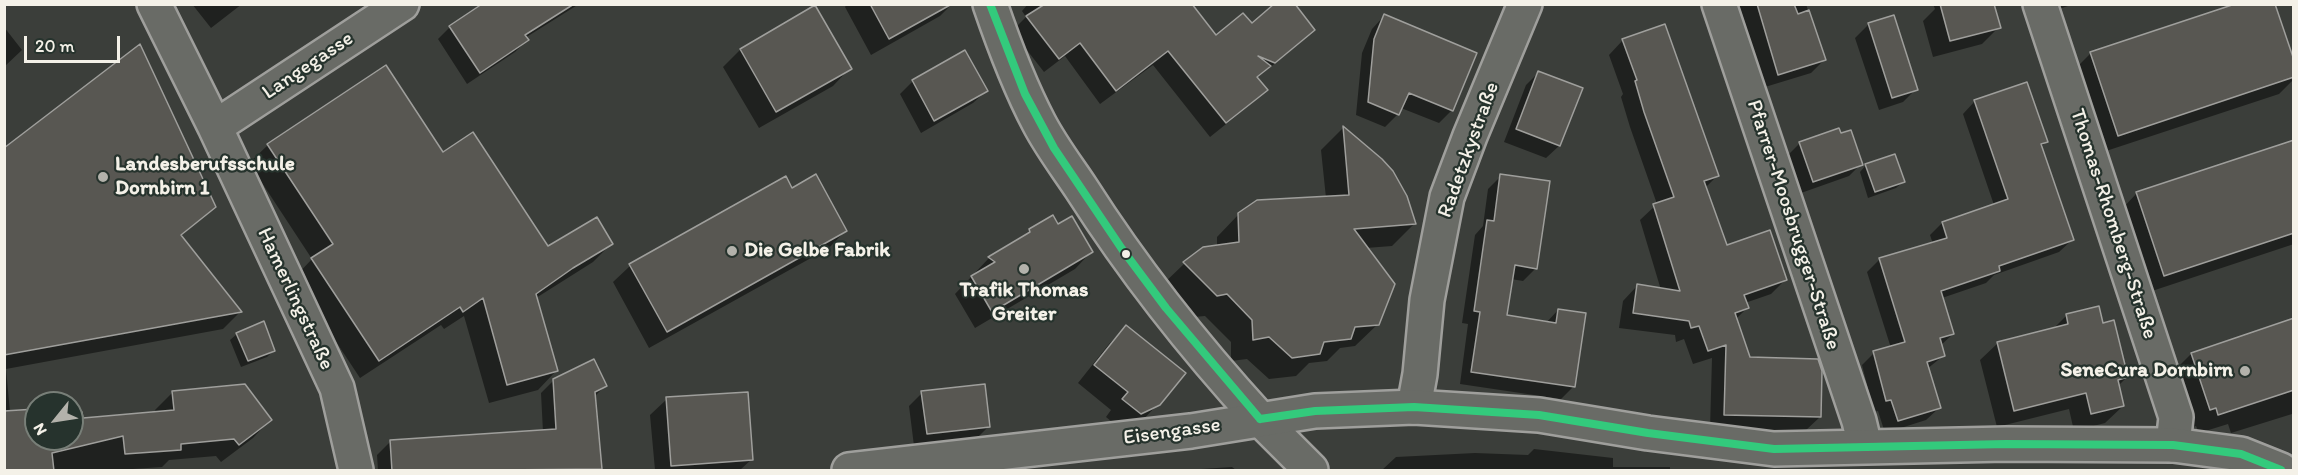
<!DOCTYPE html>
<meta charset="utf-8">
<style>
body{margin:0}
#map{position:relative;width:2298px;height:475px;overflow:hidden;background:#3b3e3a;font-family:Itim,sans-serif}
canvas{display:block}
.frame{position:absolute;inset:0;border:6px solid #f4f1e8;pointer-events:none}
.north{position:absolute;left:24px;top:391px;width:60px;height:60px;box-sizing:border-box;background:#26332d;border:2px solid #787f78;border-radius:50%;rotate:240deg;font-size:16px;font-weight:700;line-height:24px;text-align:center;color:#f4f1e8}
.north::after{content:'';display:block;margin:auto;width:21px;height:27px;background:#b3b2ab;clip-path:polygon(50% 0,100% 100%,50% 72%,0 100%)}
.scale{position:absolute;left:24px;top:36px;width:96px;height:27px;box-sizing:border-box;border:3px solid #f4f1e8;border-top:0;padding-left:8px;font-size:18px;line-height:21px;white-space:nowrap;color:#f4f1e8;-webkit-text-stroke:4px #26332d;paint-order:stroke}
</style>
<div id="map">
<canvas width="2298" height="475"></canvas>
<div class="frame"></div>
<div class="north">N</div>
<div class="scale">20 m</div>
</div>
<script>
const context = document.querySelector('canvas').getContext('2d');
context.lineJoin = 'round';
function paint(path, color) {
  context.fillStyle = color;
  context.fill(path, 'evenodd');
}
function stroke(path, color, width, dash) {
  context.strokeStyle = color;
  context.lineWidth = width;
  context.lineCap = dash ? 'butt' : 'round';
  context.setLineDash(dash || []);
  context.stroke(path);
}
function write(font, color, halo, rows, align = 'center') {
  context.font = font + ' Itim,sans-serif';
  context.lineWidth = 4.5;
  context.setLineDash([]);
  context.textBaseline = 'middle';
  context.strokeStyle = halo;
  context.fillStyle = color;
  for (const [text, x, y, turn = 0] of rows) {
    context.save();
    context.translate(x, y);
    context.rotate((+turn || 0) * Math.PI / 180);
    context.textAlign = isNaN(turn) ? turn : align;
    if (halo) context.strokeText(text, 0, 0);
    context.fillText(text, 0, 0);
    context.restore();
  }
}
paint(new Path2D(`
 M192 4H242L211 28Z
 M486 4H579L525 38 527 40 515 52 467 84 438 39 450 27Z
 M847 4H952L940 16 871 55 845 7Z
 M1028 4H1190L1216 37 1251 25 1313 29 1299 44 1257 78 1266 90 1251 104 1210 137 1153 65 1100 104 1065 56 1044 72 1012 31 1026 17 1022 11Z
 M1739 4H1806L1824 60 1811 73 1765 87Z
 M1933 4H1993L1999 27 1982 44 1933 57 1923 21 1935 9Z
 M2048 4H2074L2050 12Z
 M814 7 850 68 833 86 759 128 723 67 740 50Z
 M1384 16 1452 110 1439 123 1401 108 1398 114 1385 127 1356 115 1362 53 1372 29Z
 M1893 17 1916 89 1903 102 1879 110 1855 38 1868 25Z
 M4 27 22 50 4 67Z
 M1623 40 1717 176 1705 188 1726 247 1786 279 1771 294 1745 303 1747 308 1736 319 1749 358 1820 417 1805 431 1710 429 1712 358 1693 364 1684 339 1676 342 1675 335 1619 328 1623 301 1637 286 1661 290 1640 220 1657 204 1630 127 1621 97 1623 94 1609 55Z
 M2091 53 2294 64V79L2279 94 2100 153 2072 72Z
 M1539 72 1581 89 1559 146 1546 158 1504 142 1526 85Z
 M913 81 986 91 973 103 921 133 900 94Z
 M1975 101 2046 142 2041 147 2072 240 2059 252 1994 275 1986 283 1942 298 1953 334 1940 346 1943 356 1927 369 1939 408 1926 420 1885 433 1878 411 1874 412 1862 365 1874 353 1891 348 1867 272 1880 259 1933 244 1930 235 1942 223 1994 205 1963 114Z
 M1343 128 1381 160 1414 224 1392 246 1366 248 1378 324 1355 346 1340 348 1327 361 1309 363 1296 376 1269 379 1247 359 1231 361V342L1205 316 1194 317 1162 285 1184 264 1204 248 1217 247V237L1239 214 1326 198 1321 150Z
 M2294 142V244L2146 293 2119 212 2137 193Z
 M1800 143 1861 164 1849 176 1801 193 1788 155Z
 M268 145 442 154 548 248 611 244 593 262 536 298 556 371 538 390 489 403 464 316 444 329 441 325 360 378 294 278 312 259 249 163Z
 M4 150 214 206 180 237 240 312 223 329 6 369 10 412 36 410V439H72V416L82 419 156 413 155 410 173 392 270 420 253 438 221 462 216 456 169 460 162 467 118 470H4Z
 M1866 165 1903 182 1896 188 1868 198 1860 172Z
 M1501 176 1536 268 1523 281 1511 279 1506 317 1546 323 1558 310 1573 387 1561 399 1460 384 1468 324 1462 323 1475 235 1483 226 1488 189Z
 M785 178 792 190 845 231 829 248 649 348 613 282 630 266Z
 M1058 226 1091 252 1075 269 975 328 955 294 989 258 1023 238 1030 231Z
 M2067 315 2102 324 2127 377 2118 386 2123 406 2105 423 2074 431 2069 409 1997 427 1980 360 1998 343 2052 330Z
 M2294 320V418L2292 414 2231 433 2228 424 2199 433 2196 426 2191 428 2172 373 2191 354Z
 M1126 327 1158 404 1141 422 1123 431 1106 417 1111 410 1078 383 1109 344Z
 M237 334 274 350 267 357 241 367 230 340Z
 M554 380 605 386 594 397 600 469 599 470H378L377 455 390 442 543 432 541 393Z
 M922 393 988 427 975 440 914 446 909 406Z
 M667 399 752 459 740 470H655L650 415Z
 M1534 449 1613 458V467H1670V470H1382L1396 457 1475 453 1528 455Z
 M1232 467 1236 470H1186Z`), '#0007');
const building = new Path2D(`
 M482 4H574L525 35 529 40 480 73 449 26Z
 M870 4H952L889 39Z
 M1045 4H1192L1216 35 1243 13 1252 23 1274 4H1295L1315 30 1275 63 1258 56 1271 66 1257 77 1268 90 1226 123 1168 51 1116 91 1080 43 1059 59 1026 16Z
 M1757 4H1794L1798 14 1809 10 1826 60 1778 75Z
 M1940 4H1994L2001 28 1950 41Z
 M2235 4H2275L2294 60V77L2118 136 2090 52Z
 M815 5 852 69 776 112 740 49Z
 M1384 14 1477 53 1453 111 1409 93 1399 115 1368 102 1374 39Z
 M1894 15 1918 90 1892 98 1868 23Z
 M1665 24 1719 176 1704 181 1727 245 1770 230 1787 280 1744 295 1749 308 1735 313 1750 357 1818 359 1822 371 1821 417 1724 415 1726 345 1708 351 1699 326 1691 328 1689 321 1633 313 1637 284 1680 291 1653 204 1674 197 1644 112 1635 81 1637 80 1622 39Z
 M140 44 216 207 181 235 242 312 4 355V148Z
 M965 50 988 91 934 121 912 80Z
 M386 65 443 152 473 132 548 246 597 217 613 244 573 268 536 294 558 371 507 385 483 298 463 312 460 307 379 361 311 258 333 244 267 144Z
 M1538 71 1583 88 1560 146 1516 129Z
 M2027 82 2048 142 2041 144 2074 240 1999 266 2000 271 1941 291 1954 334 1940 338 1945 356 1927 362 1941 408 1898 421 1891 400 1886 401 1873 351 1905 342 1879 258 1947 238 1942 222 2008 199 1974 100Z
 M1343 126 1382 159 1393 171 1407 196 1416 224 1354 229 1395 284 1379 325 1355 327 1351 339 1324 342 1320 354 1292 358 1269 337 1253 340 1252 320 1227 294 1217 296 1183 262 1203 247 1239 242 1238 213 1257 200 1349 195Z
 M1839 128 1841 133 1851 130 1863 165 1813 182 1799 142Z
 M2294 140V233L2164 276 2136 192Z
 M1895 154 1905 182 1875 192 1865 164Z
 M816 174 847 231 667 332 629 264 786 176 792 188Z
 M1500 174 1550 181 1537 269 1515 265 1507 315 1556 323 1558 309 1586 313 1575 387 1471 372 1480 312 1474 311 1487 220 1494 221Z
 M1053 215 1058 224 1072 216 1093 252 992 312 971 276 995 262 988 257 1030 232 1029 229Z
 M2099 306 2103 323 2114 320 2128 377 2118 380 2124 406 2091 414 2086 393 2014 411 1997 342 2068 324 2066 314Z
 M2294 318V390L2218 415 2216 408 2210 410 2191 353Z
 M264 321 275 351 248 361 236 333Z
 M1126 325 1186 373 1160 405 1141 414 1122 399 1128 392 1094 365Z
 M594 359 607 386 595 392 602 469 392 471 390 440 556 429 553 379Z
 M245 384 272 420 239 445 234 439 181 444V450L125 454 123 436 52 453 54 471H4V411L36 409V439H72V414L82 412 83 418 174 410 172 391Z
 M985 384 990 427 927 434 921 391Z
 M748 392 753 460 671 466 666 397Z`);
paint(building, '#585752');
stroke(building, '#9f9f9c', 1.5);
const minor = new Path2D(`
 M154 4 215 127 337 388 356 470
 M1719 4 1859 421 1865 446
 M2040 4 2176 417 2173 445
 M215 127 402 4
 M1414 407 1420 374 1427 300 1447 197 1470 136 1525 4
 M1260 419 1311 470`);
const tertiary = new Path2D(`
 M990 4C1004 45 1019 85 1039 123 1051 146 1067 167 1081 188 1134 271 1194 347 1260 419`);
const secondary = new Path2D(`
 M849 470 1191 431 1315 411 1414 407 1539 415 1648 433 1774 449 2006 444 2173 445 2241 454 2281 470`);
stroke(minor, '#9f9f9c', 38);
stroke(tertiary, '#9f9f9c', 38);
stroke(secondary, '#9f9f9c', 38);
stroke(minor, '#696b66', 33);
stroke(tertiary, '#696b66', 33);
stroke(secondary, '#696b66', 33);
stroke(new Path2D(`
 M990 4 1025 94 1054 148 1122 249 1166 308 1260 419
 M1260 419 1315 411 1414 407 1539 415 1648 433 1774 449 2006 444 2173 445 2241 454 2281 470`), '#33ca7c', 8);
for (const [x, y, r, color] of [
 [103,177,6,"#b3b2ab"],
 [732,251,6,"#b3b2ab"],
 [1126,254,5,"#f4f1e8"],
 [1024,269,6,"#b3b2ab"],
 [2245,371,6,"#b3b2ab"]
]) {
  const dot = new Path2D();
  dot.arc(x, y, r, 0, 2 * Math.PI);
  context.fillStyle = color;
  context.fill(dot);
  stroke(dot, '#26332d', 2);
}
write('21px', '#f4f1e8', '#26332d', [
 ["Langegasse",308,66,-34],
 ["Radetzkystraße",1469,150,-70],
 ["Thomas-Rhomberg-Straße",2113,224,72],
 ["Pfarrer-Moosbrugger-Straße",1793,225,72],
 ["Hamerlingstraße",295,299,65],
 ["Eisengasse",1172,432,-8]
]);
write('bold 21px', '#f4f1e8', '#26332d', [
 ["Landesberufsschule",115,165],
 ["Dornbirn 1",115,189],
 ["Die Gelbe Fabrik",744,251],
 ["Trafik Thomas",1024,291,"center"],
 ["Greiter",1024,315,"center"],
 ["SeneCura Dornbirn",2233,371,"right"]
], 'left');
</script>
